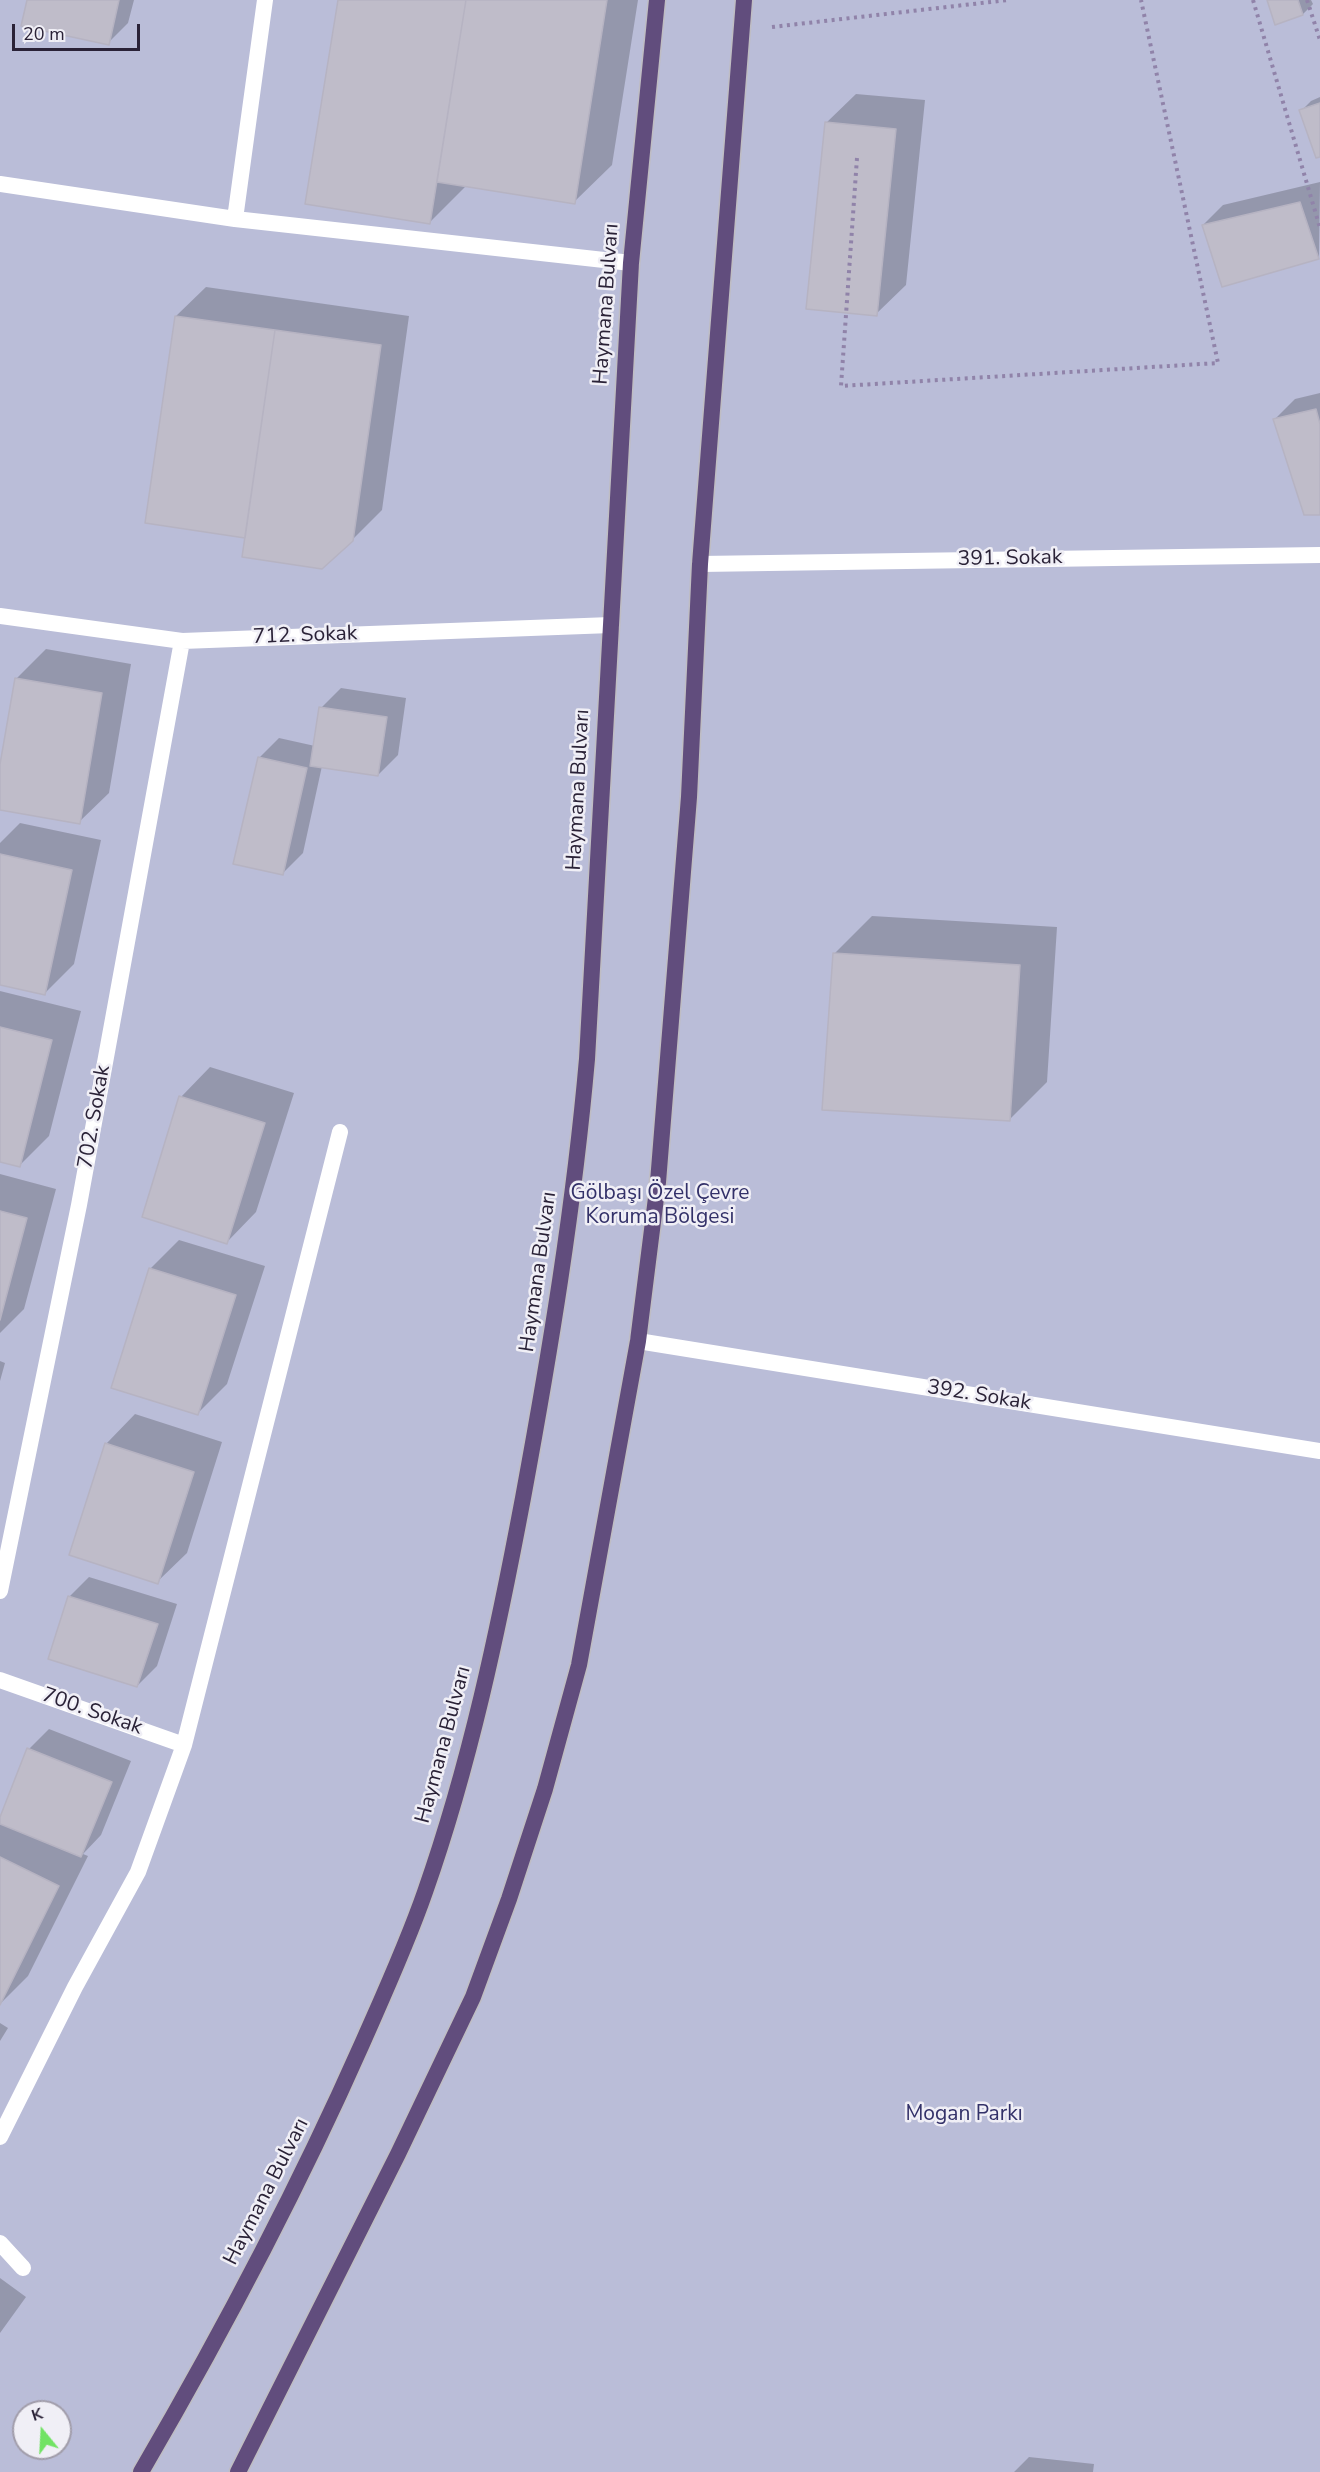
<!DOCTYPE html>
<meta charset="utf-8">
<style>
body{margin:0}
#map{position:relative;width:1320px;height:2472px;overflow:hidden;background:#e1e0e9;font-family:"Nunito Sans",sans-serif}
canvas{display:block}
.north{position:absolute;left:12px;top:2400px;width:60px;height:60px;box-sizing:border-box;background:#f0eff6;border:2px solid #a19daa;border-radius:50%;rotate:342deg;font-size:16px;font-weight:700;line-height:24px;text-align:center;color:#2a2237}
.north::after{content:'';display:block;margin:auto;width:21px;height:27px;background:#71e364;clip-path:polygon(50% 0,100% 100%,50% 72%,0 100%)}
.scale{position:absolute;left:12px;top:24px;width:128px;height:27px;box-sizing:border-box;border:3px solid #2a2237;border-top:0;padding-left:8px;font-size:18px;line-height:21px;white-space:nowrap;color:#2a2237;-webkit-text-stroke:4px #f0eff6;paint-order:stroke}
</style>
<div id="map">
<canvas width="1320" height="2472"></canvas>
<div class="north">K</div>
<div class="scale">20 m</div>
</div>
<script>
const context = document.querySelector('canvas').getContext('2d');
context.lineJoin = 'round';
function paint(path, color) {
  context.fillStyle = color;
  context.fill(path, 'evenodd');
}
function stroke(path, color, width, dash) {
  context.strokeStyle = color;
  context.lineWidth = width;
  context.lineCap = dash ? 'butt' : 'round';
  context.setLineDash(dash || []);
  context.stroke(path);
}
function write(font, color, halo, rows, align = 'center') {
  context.font = font + ' "Nunito Sans",sans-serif';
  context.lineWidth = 5;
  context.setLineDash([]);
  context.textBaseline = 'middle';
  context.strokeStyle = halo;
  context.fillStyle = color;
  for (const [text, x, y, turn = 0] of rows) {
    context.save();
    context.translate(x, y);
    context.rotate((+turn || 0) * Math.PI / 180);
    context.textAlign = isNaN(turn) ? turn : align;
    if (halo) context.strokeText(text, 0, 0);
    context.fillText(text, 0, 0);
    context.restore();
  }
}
paint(new Path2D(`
 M0 0H1320V2472H0ZM24 2412H60V2448H24Z`), '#babdd8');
paint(new Path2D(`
 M28 0H134L128 23 108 43Z
 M339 0H638L612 165 574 202 467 185 430 222Z
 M1269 0H1311L1313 4 1303 14Z
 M856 94 925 100 906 285 876 314 826 123Z
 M1320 97V156L1301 111 1311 101Z
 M1320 182 1319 258 1203 225 1223 205Z
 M206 287 409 316 382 510 352 540 247 536 176 316Z
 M1320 393V513L1275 419 1295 399Z
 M46 649 131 664 109 793 79 822 0 809V773L16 679Z
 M341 688 406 698 398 755 378 775 322 766 303 853 283 873 259 758 279 738 315 746 321 708Z
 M20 823 101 840 74 964 45 993 0 984V843Z
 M872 916 1057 927 1047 1082 1009 1120 834 954Z
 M0 991 81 1011 49 1136 20 1165 0 1161Z
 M210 1067 294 1093 256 1212 227 1242 181 1097Z
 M0 1174 56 1189 24 1309 0 1333Z
 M179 1240 265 1266 227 1384 198 1413 150 1269Z
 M0 1361 5 1363 0 1381Z
 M135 1414 222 1442 187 1553 157 1582 106 1444Z
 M89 1577 177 1604 157 1666 137 1686 69 1597Z
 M49 1729 131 1761 101 1835 83 1854 88 1856 28 1976 0 2004V1821L29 1749Z
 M0 2023 8 2028 0 2041Z
 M0 2278 26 2297 0 2333Z
 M1029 2457 1094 2464 1093 2472H1014Z`), '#0003');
const building = new Path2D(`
 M27 0H119L109 45 21 26Z
 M338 0H466L430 224 305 204Z
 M466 0H607L575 204 437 182Z
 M1267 0H1298L1303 15 1275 25Z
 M1320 103V157L1316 158 1299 110Z
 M825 122 896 129 877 316 806 309Z
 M1300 202 1319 259 1222 287 1202 225Z
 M175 316 275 330 245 538 145 523Z
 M275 330 381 345 353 541 322 569 242 557Z
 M1316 409 1320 424V515H1304L1273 419Z
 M15 678 102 693 80 824 0 810V764Z
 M319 707 387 717 378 776 310 766Z
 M258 757 307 768 283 875 233 864Z
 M0 854 72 870 45 995 0 985Z
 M833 953 1020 965 1010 1121 822 1110Z
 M0 1027 52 1040 20 1167 0 1162Z
 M179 1096 265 1123 227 1244 142 1217Z
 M0 1211 27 1218 0 1320Z
 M149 1268 236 1295 198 1415 111 1388Z
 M105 1443 194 1472 158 1584 69 1555Z
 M68 1596 158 1624 137 1687 48 1659Z
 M27 1748 112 1782 81 1857 0 1824V1817Z
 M0 1857 59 1886 0 2005Z`);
paint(building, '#bfbcc9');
stroke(building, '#b6b3c2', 1.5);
const trunk = new Path2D(`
 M141 2472C222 2333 297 2191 362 2044 384 1994 407 1944 425 1892 470 1764 498 1631 523 1498 550 1352 574 1207 587 1059L631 263 657 0
 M238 2472 398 2154 473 1997 509 1899 545 1789 579 1665 638 1341 658 1182 689 797 700 564 744 0`);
stroke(trunk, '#bfbdc3', 19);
stroke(new Path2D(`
 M1253 0 1320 228
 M1307 0 1320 40
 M772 27 1008 0
 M857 158 841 386 1218 363 1141 0`), '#9083a9', 4, [3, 4.5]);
stroke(new Path2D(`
 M0 184 235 219 631 263
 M235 219 265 0
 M700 564 1320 555
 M0 616 182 641 611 625
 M638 1341 1320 1451
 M0 1591 79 1205 182 641
 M0 1680 184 1745
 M0 2137 75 1987 138 1872 184 1745 340 1132
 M0 2243 23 2268`), '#fff', 16);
stroke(trunk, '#614d7d', 16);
write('21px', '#2a2237', '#f0eff6', [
 ["Haymana Bulvarı",607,304,-86],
 ["391. Sokak",1010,559,-1],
 ["712. Sokak",305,636,-2],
 ["Haymana Bulvarı",579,790,-87],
 ["702. Sokak",95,1117,-80],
 ["Haymana Bulvarı",539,1272,-82],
 ["392. Sokak",979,1396,9],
 ["700. Sokak",92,1712,19],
 ["Haymana Bulvarı",444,1745,-75],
 ["Haymana Bulvarı",267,2192,-63]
]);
write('21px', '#333169', '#f0eff6', [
 ["Gölbaşı Özel Çevre",660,1194],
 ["Koruma Bölgesi",660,1218],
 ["Mogan Parkı",964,2115]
]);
</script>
